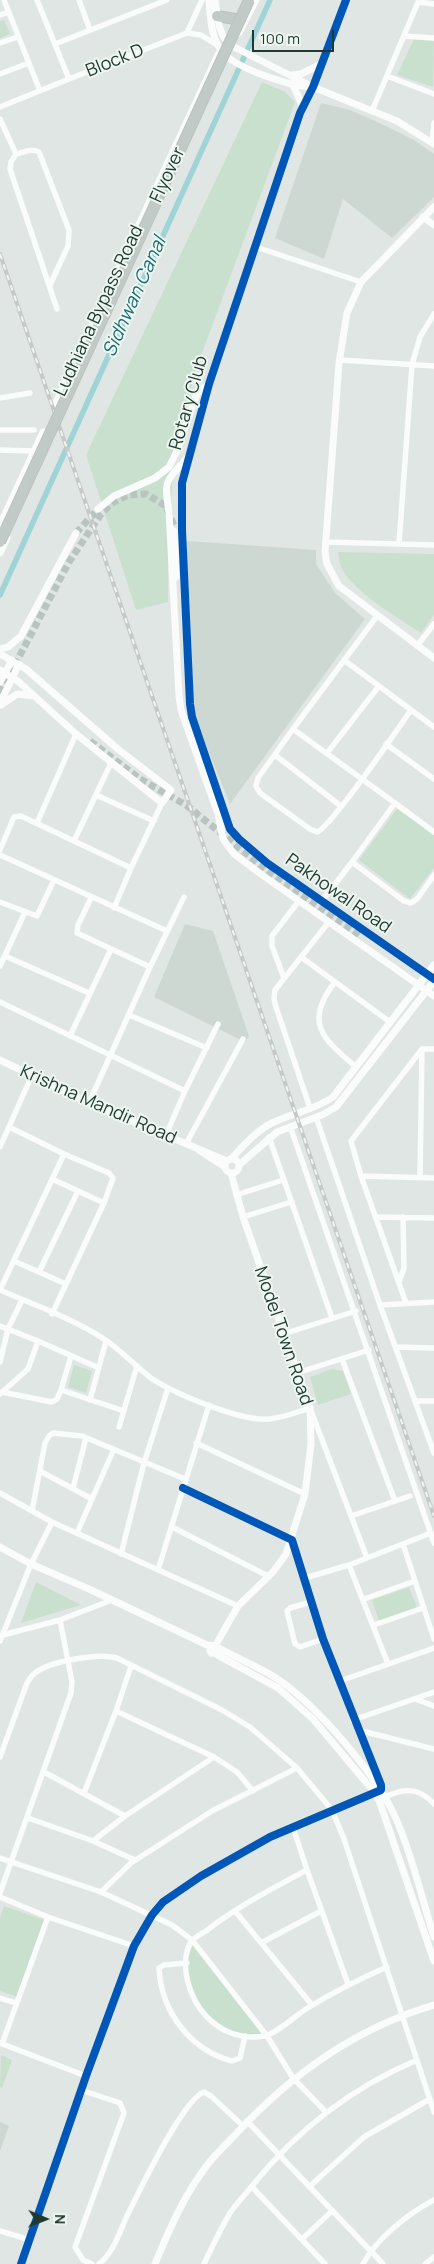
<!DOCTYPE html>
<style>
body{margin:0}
#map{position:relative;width:434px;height:2264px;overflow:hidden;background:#e0e6e3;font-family:Manrope,sans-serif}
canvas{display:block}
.north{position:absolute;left:20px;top:2194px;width:50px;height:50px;-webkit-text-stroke:4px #eef6f1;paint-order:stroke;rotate:91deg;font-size:14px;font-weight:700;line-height:20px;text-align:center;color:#1f392f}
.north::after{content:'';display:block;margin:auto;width:18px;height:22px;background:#1f392f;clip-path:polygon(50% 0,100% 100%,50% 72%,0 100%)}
.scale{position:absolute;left:252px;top:30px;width:82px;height:22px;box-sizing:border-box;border:2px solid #1f392f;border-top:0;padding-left:6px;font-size:15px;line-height:18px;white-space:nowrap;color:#1f392f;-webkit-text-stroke:4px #eef6f1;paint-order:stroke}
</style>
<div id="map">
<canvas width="434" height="2264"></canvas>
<div class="north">N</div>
<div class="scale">100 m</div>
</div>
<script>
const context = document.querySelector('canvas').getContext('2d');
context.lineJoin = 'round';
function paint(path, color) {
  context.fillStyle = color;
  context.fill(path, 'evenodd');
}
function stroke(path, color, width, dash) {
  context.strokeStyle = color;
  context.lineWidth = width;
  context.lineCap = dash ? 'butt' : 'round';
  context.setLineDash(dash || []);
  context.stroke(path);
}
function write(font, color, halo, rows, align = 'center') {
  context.font = font + ' Manrope,sans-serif';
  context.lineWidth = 4;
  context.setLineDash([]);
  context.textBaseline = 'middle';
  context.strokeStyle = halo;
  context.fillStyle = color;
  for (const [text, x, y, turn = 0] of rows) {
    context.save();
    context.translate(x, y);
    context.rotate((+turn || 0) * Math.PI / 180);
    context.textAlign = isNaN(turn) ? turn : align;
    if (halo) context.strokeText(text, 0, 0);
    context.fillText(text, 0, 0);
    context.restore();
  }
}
paint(new Path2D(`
 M321 103 350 110 384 125 414 140 434 154V197L418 213 392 238 343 199 324 259 275 238Z
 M187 541 316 550V564L335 593 365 619 230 804 194 716 186 605Z
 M185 924 213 931 249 1036 245 1042 154 997Z
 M0 2122 9 2126 0 2151Z`), '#ced8d3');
paint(new Path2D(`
 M4 20 10 34 0 38V21Z
 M414 39 434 41 433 87 397 75Z
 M262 82 285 92 295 102 195 372 174 455 168 551V602L136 610 86 455Z
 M338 552 434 554V615L421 633C397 617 354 593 341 567 339 562 339 556 338 552Z
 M397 809 434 835V868L410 899 359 860Z
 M74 1365 92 1371 86 1393 68 1387Z
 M332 1369 343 1371 351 1394 318 1405 310 1377Z
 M36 1582 81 1605 21 1623Z
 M409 1587 417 1608 379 1621 372 1600Z
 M4 1906 44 1920 18 1997 0 1991V1918Z
 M193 1943 264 2034C255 2034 244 2037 236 2034 200 2022 175 1978 193 1943Z
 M1 2055 12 2060 2 2088 0 2087Z`), '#c9e0ce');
stroke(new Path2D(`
 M0 595 270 0`), '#a0d3d6', 5.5);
stroke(new Path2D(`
 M76 533 98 509
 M0 693 69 562 101 514 112 503 128 495 146 494 166 506 174 526
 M90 741 140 779 186 805 273 875 359 935`), '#b9c3bf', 7, [7, 3.5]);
const trunk = new Path2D(`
 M217 16 235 19`);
stroke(trunk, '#bac3bf', 12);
stroke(new Path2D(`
 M4 0 40 91
 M37 0 69 79 187 33 201 35 217 45
 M79 0 90 30
 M418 2 434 4
 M0 15 9 12
 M187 33 202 0
 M404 36 434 38
 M0 43 18 37
 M55 44 167 0
 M0 74 29 63
 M387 76 434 94
 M0 107 69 79
 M372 111 419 0
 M0 119 16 154
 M432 142 434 123
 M256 247 361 282
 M50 285 68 246 69 230 39 152C31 148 24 152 16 154L11 162 10 169 57 309
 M340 360 434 366
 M0 398 30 393
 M0 430H34
 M0 450 34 451
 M325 542 434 545
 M399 544 412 365 420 337 434 314
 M377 616 293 729 395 803
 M417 646 434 624
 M344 660 434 727
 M293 729 258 778 256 786 260 793 310 829 317 832C332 826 397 730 411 710
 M386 744 434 779
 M327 753 379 686
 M275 755 341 806
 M96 795 154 821
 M37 823 76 734
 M434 832 395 803 352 862 404 901 411 903 417 899 434 875
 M74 841 111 763
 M0 850 14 817 21 816 131 868
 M0 855 167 931
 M91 898 78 925 77 933 150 967
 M322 901 352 862
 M0 902 37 916 54 880
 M114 908 131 868 162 803
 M5 956 89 993
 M301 957 390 1022
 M0 966 25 912
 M284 978 272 946V936L298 902
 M335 982C303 1023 323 1039 356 1067
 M0 1002 185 1091
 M129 1015 207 1048
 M70 1036 111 949
 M89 1103 150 967 184 897
 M310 1108 275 1004 274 998 275 990 328 923
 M316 1117 380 1305 434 1453
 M290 1126 434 1543
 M9 1127 64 1154 109 1173 113 1178 104 1203 52 1314
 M166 1135 185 1091 218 1024
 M269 1137 332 1318
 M186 1144 243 1039
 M0 1147 32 1075
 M361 1176 434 1178
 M420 1177 422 1049
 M52 1179 104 1203
 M236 1195 283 1180
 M243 1217 291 1202
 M375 1217 434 1218
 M14 1261 66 1284
 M39 1272 78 1191
 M399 1282 404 1268 403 1217
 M0 1290C32 1304 76 1320 104 1339 121 1350 135 1366 151 1378 175 1394 242 1422 269 1419 283 1418 297 1412 310 1408L367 1558
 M0 1290 64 1154
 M406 1303 361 1176 351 1141 422 1049H434
 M380 1305 434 1302
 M0 1326 38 1341 28 1369 0 1394
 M283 1334 356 1311
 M38 1341 99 1368
 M396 1347 434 1348
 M71 1356 61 1390 124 1411
 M342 1359 395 1501
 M0 1362 8 1329 22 1300
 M297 1373 369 1350
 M2 1392 52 1402 57 1399 61 1390
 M90 1400 106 1341
 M416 1401H434
 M119 1427 137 1366
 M196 1443 305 1494
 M40 1471 92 1499
 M73 1488 86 1438
 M183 1488 292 1540
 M0 1493 52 1522 238 1606
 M32 1511 45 1443 49 1436 53 1433 82 1436 185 1479
 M351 1516 410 1496
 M172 1527 268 1576
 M77 1533 114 1449
 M403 1544 434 1639
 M121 1554 144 1463 168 1388
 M349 1565 388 1664
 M158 1570 209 1405
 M305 1578 349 1565 431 1533
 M364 1599 415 1581
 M311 1602 290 1608 287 1611 295 1644 300 1647 323 1639
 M374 1625 423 1608
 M3 1635 60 1620 112 1600
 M0 1641 31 1564 52 1522
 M340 1681 434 1648
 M415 1699 434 1706
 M116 1711 214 1757 237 1772 253 1791
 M353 1720 434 1692
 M358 1730 434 1749
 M0 1757 27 1683C29 1680 31 1676 34 1674 48 1661 99 1653 117 1658L222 1710 250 1727 297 1768 332 1810 344 1839 434 2112
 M84 1793 116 1711 131 1666
 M381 1799C401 1789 417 1785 434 1804
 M125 1816 214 1757
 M28 1818 93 1841 125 1816 44 1772
 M293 1827 307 1870C273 1888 237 1907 206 1931 201 1934 195 1937 191 1942 178 1964 190 1999 206 2016 221 2032 242 2040 264 2036 276 2034 295 2016 306 2009 332 1993 359 1979 387 1967
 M93 1841 135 1860
 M0 1858 101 1892 172 1925 192 1940 267 2036 293 2078 326 2112
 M307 1870 348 1984
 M101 1892 131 1863 212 1811 297 1768
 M0 1893 71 1693 72 1682 60 1620
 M0 1897 48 1917 134 1946
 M235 1911 312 2005
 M261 1943 321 1911
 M187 1963 164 1965 159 1968C161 2011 190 2050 232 2061L240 2058 245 2036
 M0 1998 16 2003
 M0 2043 86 2076
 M2 2044 48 1917
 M81 2090 120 2103 124 2113 75 2247 83 2260 92 2264
 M247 2121 383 2264
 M252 2187 325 2264
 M309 2187 364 2137 430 2099
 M0 2231 30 2240
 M302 2239 332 2211
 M99 2264C113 2253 119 2234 126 2218 138 2194 182 2100 204 2092L211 2096 243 2126
 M204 2264C212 2247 220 2230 230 2213 236 2204 245 2195 252 2186 296 2131 351 2088 417 2060
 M363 2264C376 2239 409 2213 434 2200
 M425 2264 434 2257`), '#fafbfb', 5.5);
stroke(new Path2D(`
 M209 0C210 15 211 36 220 49 232 68 290 86 312 87
 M215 0C218 16 217 35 232 46L313 87 397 121 434 144
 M346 0 313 87 300 113 209 384 182 483V530L190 704 192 717 230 829 239 839 267 863 434 979
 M239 33 256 0
 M292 75 301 74 321 64
 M293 85 303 107
 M434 207 361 282 347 313 339 363 325 552 327 564 339 586 434 658
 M423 217 434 225
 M61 413 55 405 218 55
 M187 458C165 483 164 479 169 512L179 696 181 710 218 814 223 839 234 854 258 872 434 996
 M98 509 114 496 155 478 169 467 177 451 196 396 200 390 209 384
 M0 525 43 432 51 438
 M174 531 176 577
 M0 553 7 538
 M0 649 8 647 21 636 76 533
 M0 654 26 669 119 750 171 790 162 803 76 734 19 682 0 670
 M0 682 12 660
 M0 703 19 664
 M1 705 17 694 34 696
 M0 1060 89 1103 227 1161
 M199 1150 225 1167
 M225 1166a7 7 0 1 1 14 0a7 7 0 1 1-14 0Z
 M231 1159C243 1146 256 1131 272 1123 292 1113 315 1110 333 1097L434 965
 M239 1165 277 1132 322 1115 336 1107 434 981
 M0 1547 31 1564 89 1589 207 1645 215 1646C235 1657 257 1666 276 1678 317 1705 378 1776 397 1821 413 1858 422 1899 434 1937
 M210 1651 278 1688 313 1719 375 1793 379 1800 434 1961
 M211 1653 238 1606 273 1572 286 1554 305 1494 311 1444 310 1408 243 1217 231 1173
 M21 2264 86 2076 134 1946 152 1915 163 1902 201 1876 270 1837 381 1790V1785L323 1639 292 1540
 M155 2264C169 2230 185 2193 208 2164 216 2154 225 2145 234 2136 289 2076 355 2028 434 2005`), '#fafbfb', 7);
stroke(trunk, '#c2cac8', 10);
const rail = new Path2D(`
 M0 254 434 1516`);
stroke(rail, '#c6c9c8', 4);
stroke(rail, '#eef6f1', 2, [5.5]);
const trunkBridge = new Path2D(`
 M0 542 249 0`);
stroke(trunkBridge, '#bac3bf', 12, []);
stroke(trunkBridge, '#c2cac8', 10);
stroke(new Path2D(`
 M346 0 313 87 300 113 209 384 182 483V530L190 704 192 717 230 829 239 839 267 863 434 979
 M21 2264 86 2076 134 1946 152 1915 163 1902 201 1876 270 1837 381 1790V1785L323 1639 292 1540 183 1488`), '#0057b8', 8);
write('18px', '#1f392f', '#eef6f1', [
 ["Block D",115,61,-22],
 ["Flyover",168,175,-65],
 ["Ludhiana Bypass Road",99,311,-65],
 ["Rotary Club",189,403,-74],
 ["Pakhowal Road",338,894,35],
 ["Krishna Mandir Road",98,1105,24],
 ["Model Town Road",283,1336,71]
]);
write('italic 19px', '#1a6d74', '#eef6f1', [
 ["Sidhwan Canal",135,297,-66]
]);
</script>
